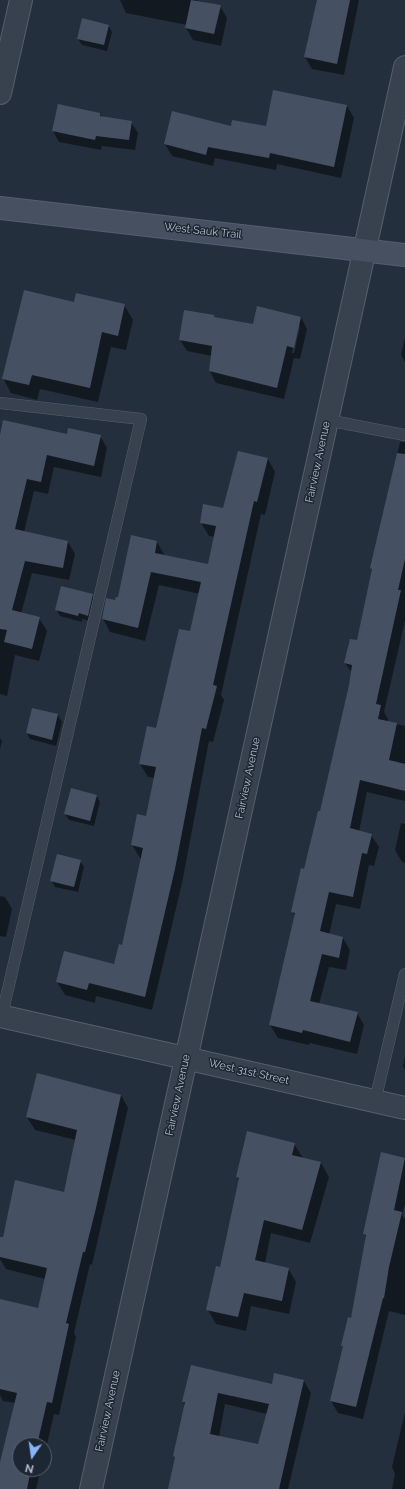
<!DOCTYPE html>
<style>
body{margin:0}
#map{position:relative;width:405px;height:1489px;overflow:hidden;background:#242f3e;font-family:Raleway,sans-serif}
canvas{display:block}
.north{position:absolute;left:12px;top:1437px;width:40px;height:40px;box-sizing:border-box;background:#1d2633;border:1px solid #59626f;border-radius:50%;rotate:193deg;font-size:11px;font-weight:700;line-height:16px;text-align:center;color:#b4bcc9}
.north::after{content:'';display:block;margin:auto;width:14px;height:18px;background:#8ab4f8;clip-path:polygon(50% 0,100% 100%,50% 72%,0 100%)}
</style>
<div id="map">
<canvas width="405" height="1489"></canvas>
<div class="north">N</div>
</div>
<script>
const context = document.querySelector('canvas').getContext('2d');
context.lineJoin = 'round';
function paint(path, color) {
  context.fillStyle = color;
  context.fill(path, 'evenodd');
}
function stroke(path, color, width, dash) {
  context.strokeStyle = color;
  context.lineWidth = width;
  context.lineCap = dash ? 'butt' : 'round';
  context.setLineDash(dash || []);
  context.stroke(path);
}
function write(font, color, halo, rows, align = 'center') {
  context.font = font + ' Raleway,sans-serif';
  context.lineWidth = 3;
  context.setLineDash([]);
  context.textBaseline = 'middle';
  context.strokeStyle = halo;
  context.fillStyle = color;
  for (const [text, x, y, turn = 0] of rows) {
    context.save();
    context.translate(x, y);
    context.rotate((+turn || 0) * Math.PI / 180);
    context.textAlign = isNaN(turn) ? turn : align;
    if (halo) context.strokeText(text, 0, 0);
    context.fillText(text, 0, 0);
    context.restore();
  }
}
paint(new Path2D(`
 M120 0H195L220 6 227 18 221 46 193 40 186 28 187 25 126 13Z
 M318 0H359L344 75 312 69 305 57Z
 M108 25 112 32 107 51 82 45 78 39Z
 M274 91 347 106 354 118 341 178 277 164 276 170 215 158 213 166 172 156 165 144 173 112 231 127H267Z
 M100 114 102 117 131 122 138 133 135 150 102 146 101 150 59 142 53 131Z
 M75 303 124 305 133 320 126 350 111 347 98 402 40 389 37 400 11 393 3 378Z
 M214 316 215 319 254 325 301 317 307 329 300 359 294 358 284 399 216 383 210 371 212 356 187 351 180 340ZM298 326H300L294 353H292Z
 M405 337V362L401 355Z
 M68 435 100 436 107 448 101 477 54 467 48 494 34 491 24 532 68 542 75 554 69 580 32 573 21 614 39 618 47 631 39 661 15 655 7 696 0 694V440Z
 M400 442H405V621L384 712 388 719 387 722 405 726V801L367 792 359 832 371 835 379 847 374 866 369 865 360 909 336 904 329 935 343 938 350 950 346 970 329 967 319 1004 357 1013 364 1025 357 1054 310 1043 309 1045 278 1038 270 1025 295 917 293 912 320 813 352 673 345 663 357 641 373 572 371 568Z
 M268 459 275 472 265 515 261 514 221 695 224 700 213 742 209 741 182 883 152 1010 96 996 95 1003 65 995 57 982 115 965 122 946 142 859 140 858 132 845 147 817 155 778 148 777 140 764 157 729 191 632 200 594 159 585 145 641 110 632 103 619 119 599 157 542 165 556 209 565 215 537 209 536 201 523 224 509Z
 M92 595 96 602 91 621 82 619V622L60 616 56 609Z
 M32 709 58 715 62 722 56 746 30 739 27 733Z
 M0 738 2 741 0 749Z
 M96 795 100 802 94 826 69 820 65 814Z
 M401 823 405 824V863L402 862 395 850Z
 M80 861 84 867 78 892 55 887 51 880Z
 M0 896 5 897 12 909 6 937 0 936Z
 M405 1055V1071L403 1066Z
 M121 1095 128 1108 102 1221 92 1265 90 1264 74 1333 76 1337 59 1415 54 1414 44 1457V1445H20V1469H41L36 1489H0V1464L15 1403 3 1401 0 1395V1300L38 1309 45 1279 6 1269 0 1259V1249L16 1182 64 1193 76 1140 35 1130 27 1117Z
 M294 1144 303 1158 321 1163 329 1177 310 1243 271 1233 265 1263 288 1268 296 1282 289 1314 251 1306 246 1331 216 1324 208 1310 221 1268 239 1181 237 1177Z
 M382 1154 405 1159V1204L402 1215 405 1219V1315L389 1311 363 1419 338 1413 331 1401 344 1349 342 1345 352 1319 367 1239 364 1234Z
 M192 1366 273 1385 275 1374 304 1381 311 1393 288 1489H169L185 1405 183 1402ZM225 1404 267 1414 259 1445 219 1437Z
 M405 1412V1489H392L395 1474 392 1467Z`), '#0007');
paint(new Path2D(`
 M191 0 221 5 214 34 185 28Z
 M317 0H350L337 64 304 57Z
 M82 18 109 25 104 45 77 39Z
 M273 90 347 105 334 167 270 153 269 158 208 147 206 155 164 144 172 111 231 126 232 120 266 126Z
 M58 104 100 113V116L132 121 129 140 96 136 95 140 52 131Z
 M24 290 74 302 76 293 125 304 118 336 102 332 90 388 32 375 29 385 2 379Z
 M257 306 301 317 294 348 287 346 277 388 209 371 212 346 179 340 184 310 214 315V317L253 324Z
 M3 420 67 434 68 428 101 435 94 466 47 455 41 482 27 479 15 529 68 541 63 568 25 561 12 610 40 617 32 649 4 642 7 630 0 629V435Z
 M238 451 268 458 257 502 254 501 213 685 217 686 206 729 202 728 175 869 145 997 89 983 87 990 56 982 64 951 114 964 119 944 122 945 143 848 131 845 137 814 146 816 156 767 139 764 147 726 156 728 179 629 190 631 201 582 151 572 138 628 102 619 106 598 115 600 116 597H118L131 535 157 541 155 553 208 564 216 526 200 523 203 504 223 508Z
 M397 453 405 454V559L398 590H401L376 704 381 705 378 719 397 723 389 760 405 764V791L360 780 350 828 372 834 367 854 362 853 353 897 329 892 320 931 343 937 339 958 322 954 310 1001 358 1012 350 1042 303 1030 302 1033 269 1025 295 913 291 912 301 868 304 869 318 811H320L349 685 352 665 344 663 350 639 357 640 372 569 370 568Z
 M61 586 93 594 88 616 79 613 78 616 55 610Z
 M32 708 58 714 52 740 26 733Z
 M71 788 97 795 90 821 64 814Z
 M57 854 81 860 74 887 50 881Z
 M37 1073 121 1095 96 1208 85 1252H83L66 1323 69 1324 52 1403 47 1402 37 1445H20V1469H31L27 1489H0V1462L17 1393 0 1389V1299L38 1308 47 1268 0 1257V1237H3L15 1180 64 1192 77 1130 26 1117Z
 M247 1131 295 1143 292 1155 321 1162 302 1230 264 1220 255 1260 289 1268 282 1301 244 1293 238 1317 206 1310 216 1266 220 1267 239 1178 236 1177Z
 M381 1152 405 1158 394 1210 402 1212 389 1267 384 1298H383L356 1407 330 1401 343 1346H341L348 1317 351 1318 366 1235 363 1234Z
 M191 1365 272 1384 274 1373 304 1380 279 1489H168L175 1457 173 1456 185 1402H182ZM218 1393 269 1404 258 1444 210 1434Z`), '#455162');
const lane = new Path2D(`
 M0 403 141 419 1 1019
 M327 420 405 435
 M375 1101 405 974`);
const street = new Path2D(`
 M0 93 21 0
 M0 1016 405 1108
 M91 1489 405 67`);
const secondary = new Path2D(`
 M0 208 405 255`);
stroke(lane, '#565f6c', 12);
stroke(street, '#565f6c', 24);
stroke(secondary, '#565f6c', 24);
stroke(lane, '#38414e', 11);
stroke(street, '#38414e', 22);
stroke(secondary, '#465061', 22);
write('11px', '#b4bcc9', '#1d2633', [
 ["West Sauk Trail",203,231,6],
 ["Fairview Avenue",318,462,-78],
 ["Fairview Avenue",248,778,-78],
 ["West 31st Street",249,1072,13],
 ["Fairview Avenue",178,1095,-78],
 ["Fairview Avenue",108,1411,-78]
]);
</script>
